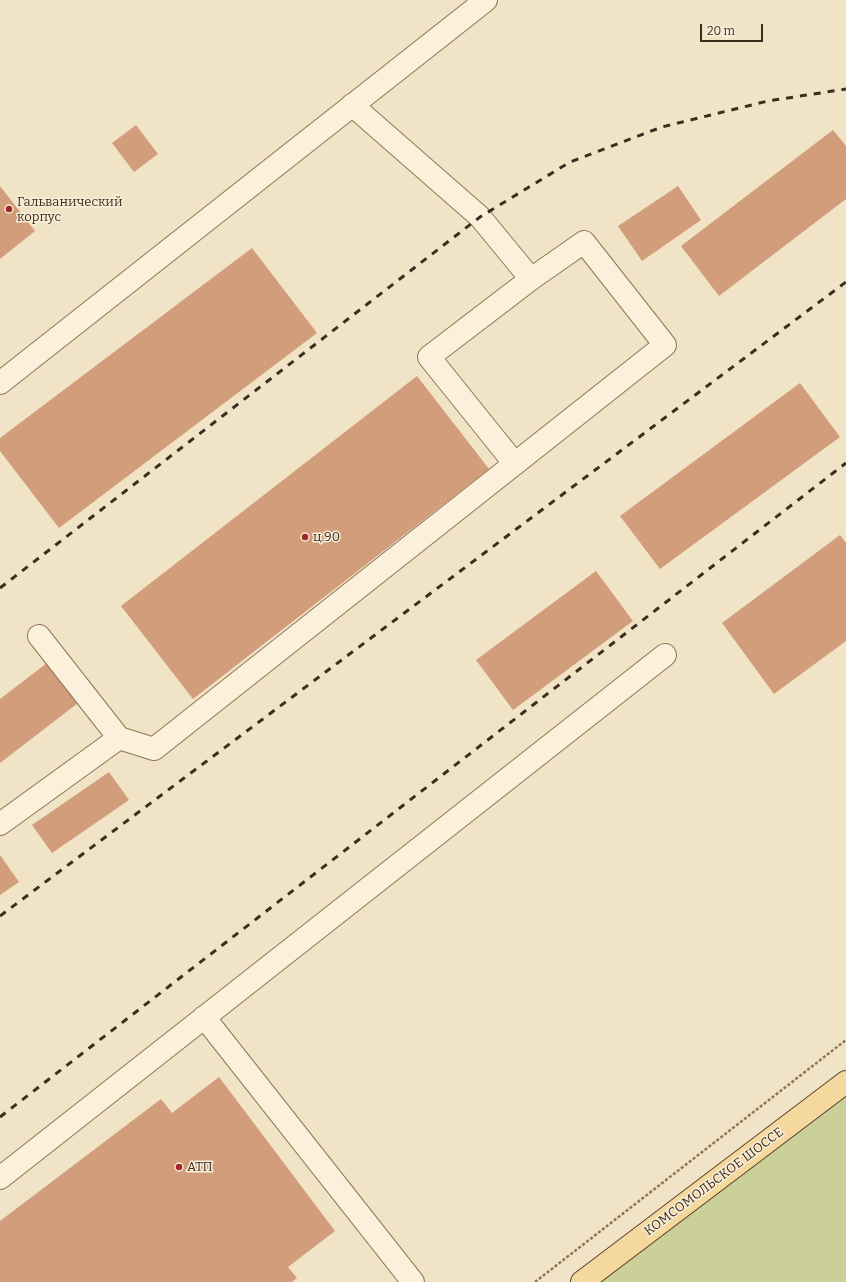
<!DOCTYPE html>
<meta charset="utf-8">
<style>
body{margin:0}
#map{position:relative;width:846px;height:1282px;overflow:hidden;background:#f1e3c6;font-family:Bitter,serif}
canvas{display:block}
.scale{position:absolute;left:700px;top:24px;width:63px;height:18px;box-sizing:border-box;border:2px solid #3d2d1f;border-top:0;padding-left:5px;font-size:12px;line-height:14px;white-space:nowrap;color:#3d2d1f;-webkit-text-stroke:3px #f8edd6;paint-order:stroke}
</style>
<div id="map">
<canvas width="846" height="1282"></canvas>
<div class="scale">20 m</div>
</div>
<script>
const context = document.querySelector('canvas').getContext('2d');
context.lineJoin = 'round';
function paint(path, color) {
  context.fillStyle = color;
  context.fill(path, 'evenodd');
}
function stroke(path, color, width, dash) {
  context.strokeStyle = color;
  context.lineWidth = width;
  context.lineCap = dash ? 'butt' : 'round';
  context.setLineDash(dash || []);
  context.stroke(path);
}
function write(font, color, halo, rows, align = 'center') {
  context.font = font + ' Bitter,serif';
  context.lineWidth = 3;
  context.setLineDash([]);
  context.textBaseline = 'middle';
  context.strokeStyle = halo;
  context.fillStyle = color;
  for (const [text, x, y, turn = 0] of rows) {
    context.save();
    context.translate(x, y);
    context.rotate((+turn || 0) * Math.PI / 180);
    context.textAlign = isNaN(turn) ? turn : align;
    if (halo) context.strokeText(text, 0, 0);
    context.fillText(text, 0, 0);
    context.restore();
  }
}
paint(new Path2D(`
 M846 1092V1282H599Z`), '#cbd099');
paint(new Path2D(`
 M136 125 158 154 134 172 112 143Z
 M833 130 846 146V199L719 296 681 246Z
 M0 186 35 231 0 259Z
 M678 186 701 220 642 261 618 226Z
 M252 248 317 333 59 528 0 451V438Z
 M417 376 489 469 193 699 121 606Z
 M800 383 840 437 660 569 620 516Z
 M840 535 846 543V641L774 694 722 623Z
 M596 571 633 621 513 710 476 660Z
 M47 663 78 703 0 763V699Z
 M109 772 129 800 52 853 32 825Z
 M0 855 19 882 0 895Z
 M219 1077 335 1231 288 1267 297 1278 292 1282H0V1221L161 1099 172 1113Z`), '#d19d7a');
const minor = new Path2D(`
 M0 383 486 0
 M515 464 429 357 531 279
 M39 636 119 738
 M0 824 119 738 154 749 665 345 584 242 531 279 480 217 352 105
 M204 1017 413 1282
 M0 1178 665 655`);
const major = new Path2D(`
 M582 1282 846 1082`);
stroke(minor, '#8e755a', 24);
stroke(major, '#5c432f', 24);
stroke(new Path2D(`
 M535 1282 846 1040`), '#8e755a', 2.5, [3, 2]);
stroke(minor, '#fbf0da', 22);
stroke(major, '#f5d89d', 22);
stroke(new Path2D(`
 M0 588 480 217 570 162 662 127 768 101 846 89
 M0 916 846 282
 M0 1117 846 463`), '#3d2d1f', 3, [7, 7]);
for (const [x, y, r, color] of [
 [9,209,4,"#a1272a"],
 [305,537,4,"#a1272a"],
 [179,1167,4,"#a1272a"]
]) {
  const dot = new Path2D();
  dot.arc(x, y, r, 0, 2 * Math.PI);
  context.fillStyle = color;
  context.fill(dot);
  stroke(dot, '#f8edd6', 1.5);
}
write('13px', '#3d2d1f', '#f8edd6', [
 ["Гальванический",17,202],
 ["корпус",17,217],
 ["ц.90",313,537],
 ["АТП",187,1167]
], 'left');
write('13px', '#3d2d1f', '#f8edd6', [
 ["КОМСОМОЛЬСКОЕ ШОССЕ",714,1182,-37]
]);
</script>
